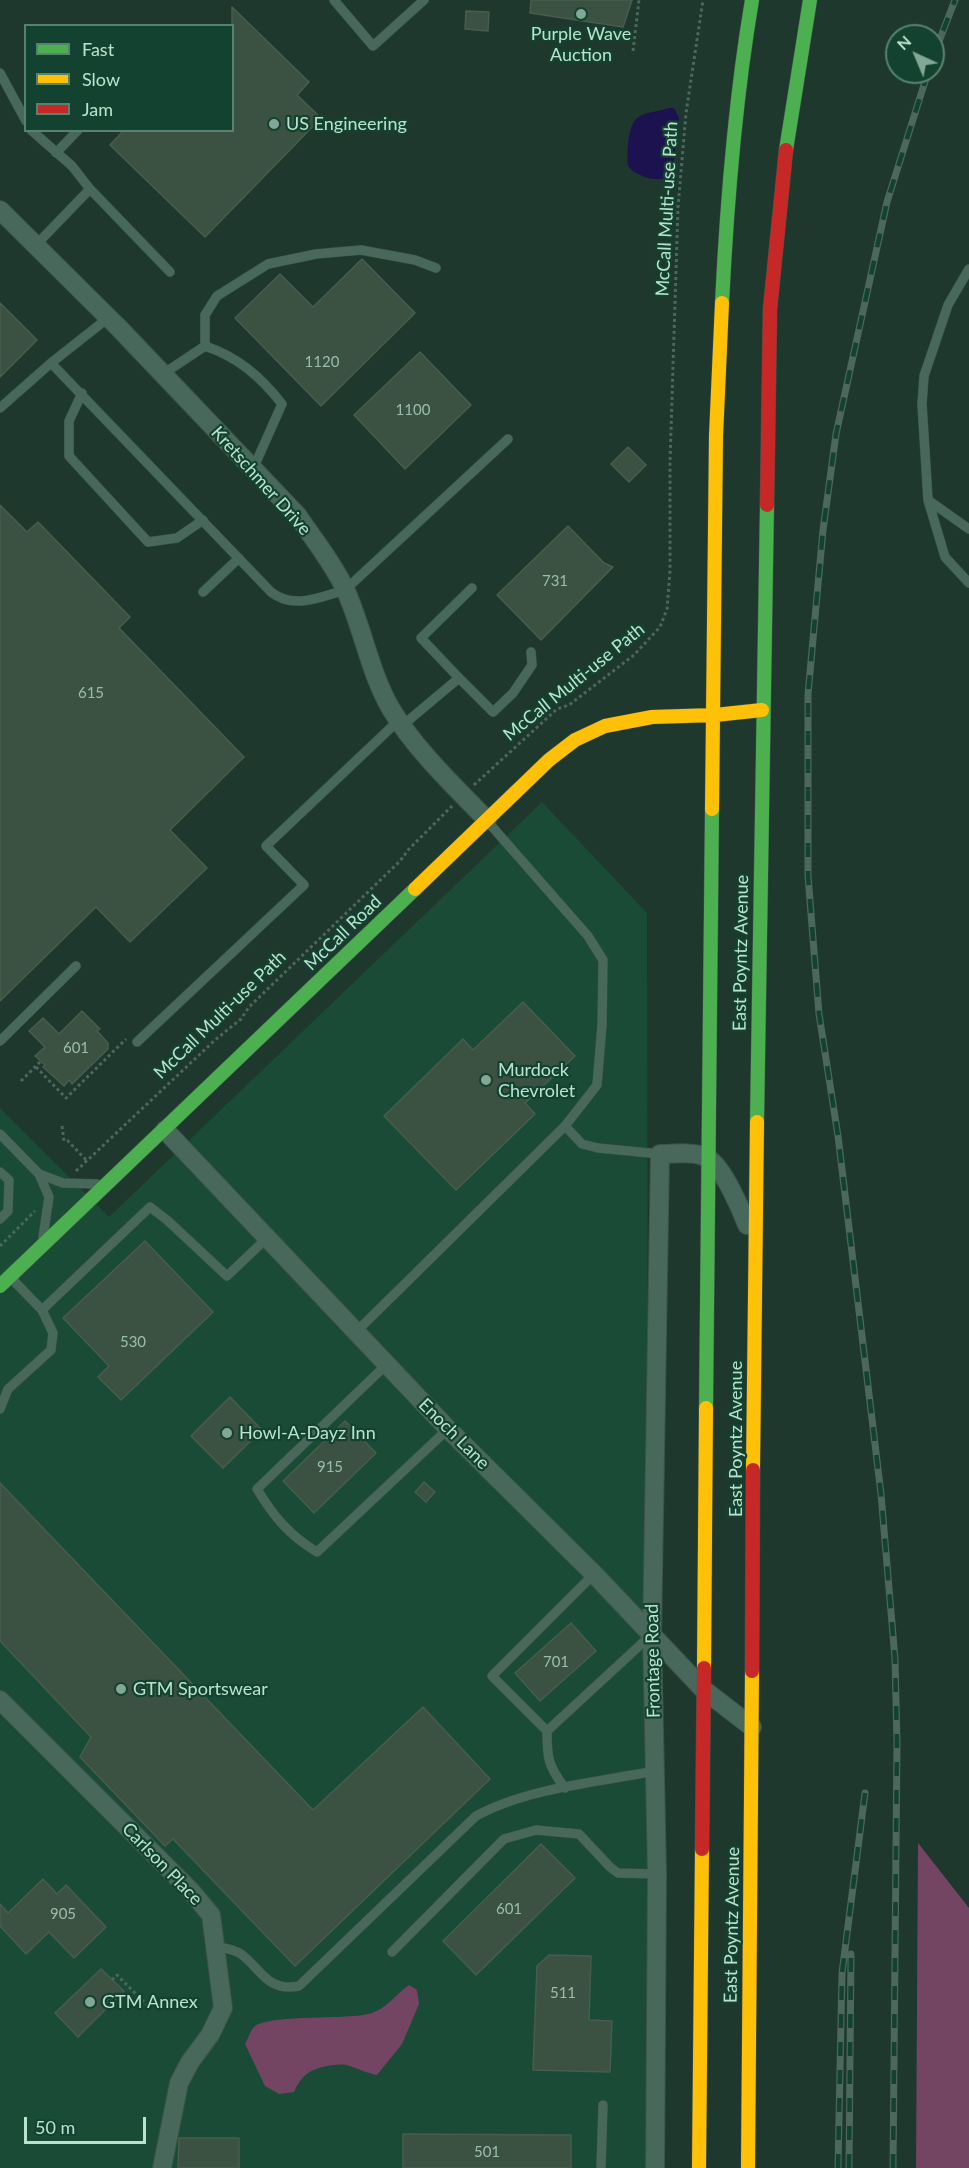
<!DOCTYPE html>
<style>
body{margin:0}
#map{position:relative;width:969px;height:2168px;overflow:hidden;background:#1e382e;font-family:Lato,sans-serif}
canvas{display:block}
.legend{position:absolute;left:24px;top:24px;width:210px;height:108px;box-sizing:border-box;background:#134330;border:2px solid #56836f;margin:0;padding:8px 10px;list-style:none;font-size:18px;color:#bae3ce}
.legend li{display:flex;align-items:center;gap:12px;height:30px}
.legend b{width:30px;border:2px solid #56836f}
.north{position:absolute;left:885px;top:24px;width:60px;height:60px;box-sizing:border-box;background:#134330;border:2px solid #56836f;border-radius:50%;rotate:316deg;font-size:16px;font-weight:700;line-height:24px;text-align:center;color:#bae3ce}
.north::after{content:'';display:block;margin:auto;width:21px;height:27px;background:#83a796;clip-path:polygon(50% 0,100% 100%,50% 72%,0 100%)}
.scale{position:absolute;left:24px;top:2117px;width:122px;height:27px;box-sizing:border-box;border:3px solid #bae3ce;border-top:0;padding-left:8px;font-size:18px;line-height:21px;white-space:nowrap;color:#bae3ce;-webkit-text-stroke:4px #134330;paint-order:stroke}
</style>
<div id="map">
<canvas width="969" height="2168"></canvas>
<ul class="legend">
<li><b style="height:8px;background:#4caf50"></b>Fast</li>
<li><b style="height:8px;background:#ffc107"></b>Slow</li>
<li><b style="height:8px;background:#c62828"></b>Jam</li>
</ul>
<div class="north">N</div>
<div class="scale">50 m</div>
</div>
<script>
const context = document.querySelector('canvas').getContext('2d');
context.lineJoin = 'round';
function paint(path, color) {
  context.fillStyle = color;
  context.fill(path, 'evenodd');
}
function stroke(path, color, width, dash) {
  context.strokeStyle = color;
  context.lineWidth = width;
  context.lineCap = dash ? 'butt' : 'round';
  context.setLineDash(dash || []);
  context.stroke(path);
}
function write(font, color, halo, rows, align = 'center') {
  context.font = font + ' Lato,sans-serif';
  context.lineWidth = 4.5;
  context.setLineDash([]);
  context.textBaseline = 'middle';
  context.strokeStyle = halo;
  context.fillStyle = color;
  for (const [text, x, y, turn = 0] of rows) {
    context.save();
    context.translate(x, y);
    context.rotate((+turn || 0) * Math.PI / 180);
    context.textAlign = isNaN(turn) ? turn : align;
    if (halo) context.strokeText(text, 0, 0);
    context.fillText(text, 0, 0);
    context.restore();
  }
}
paint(new Path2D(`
 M542 802 647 913 649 2168H0V1108L109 1217Z`), '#194b37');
paint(new Path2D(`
 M918 1843 969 1908V2168H916Z
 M409 1985 417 1990 419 2004 402 2044 377 2075C367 2073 360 2070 350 2066 339 2062 317 2067 308 2073 301 2078 297 2085 294 2092L279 2094 265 2086 245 2044C248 2039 250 2031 254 2027 269 2014 344 2020 368 2014 386 2010 395 1995 409 1985Z`), '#744563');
paint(new Path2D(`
 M670 108H674L679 118 672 175C661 185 635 176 628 166 627 154 627 127 637 118 645 112 660 111 670 108Z`), '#1c124f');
const building = new Path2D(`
 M531 0H632L623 27 530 13Z
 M232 7 309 82 297 95 321 118 205 237 110 145 124 130H232Z
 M466 11 489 12 488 31 465 29Z
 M362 259 415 313 321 406 235 318 280 274 313 307Z
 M0 303 37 340 0 377Z
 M420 352 471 405 405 469 354 415Z
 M628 447 646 465 629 482 611 464Z
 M0 505 27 532 38 522 130 617 119 628 244 757 170 830 207 868 130 942 96 907 0 1001Z
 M568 526 604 563 613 567 541 640 497 595Z
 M523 1002 575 1056 525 1103 535 1114 456 1190 384 1116 463 1039 473 1050Z
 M82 1011 100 1029 97 1031 108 1043V1049L72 1084 69 1080 64 1086 43 1067 45 1065 35 1056 45 1047 29 1031 43 1018 59 1034Z
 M145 1241 213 1312 121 1400 98 1377 109 1366 63 1318Z
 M230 1397 262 1430 223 1468 191 1436Z
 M345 1421 376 1453 314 1513 283 1481Z
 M424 1482 435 1492 426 1502 415 1492Z
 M0 1483 313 1810 423 1707 490 1779 295 1966 173 1839 165 1846 80 1757 91 1737 0 1641Z
 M571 1623 596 1651 540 1701 515 1673Z
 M541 1844 575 1878 476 1975 443 1941Z
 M43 1879 57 1894 66 1885 106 1927 74 1958 49 1932 26 1954 0 1926V1904L8 1913Z
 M549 1955 591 1956 589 2020 612 2021 610 2072 533 2070 537 1966Z
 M101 1969 124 1991 78 2037 55 2013Z
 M403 2134 571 2135V2168H403Z
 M179 2138H239V2168H178Z`);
paint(building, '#3b5141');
stroke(building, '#475d4e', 1.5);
const lane = new Path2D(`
 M334 0 373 46 424 0
 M0 73 26 121
 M31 130 72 166 90 189
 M56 153 78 130
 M36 245 90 189 170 272
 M969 269 948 305 924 376 922 404 928 500 969 529
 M205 346V315L217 296 268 264 316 254 361 250 415 260 436 268
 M51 363 108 318
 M163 374 205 346C238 357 261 377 282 404L253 469
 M82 393 69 421V456L148 542 177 538 203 520
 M0 408 51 363 271 592C294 610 320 597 345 590L508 439
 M928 500 945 557 969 583
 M203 592 239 558
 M459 678 493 712 513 693 532 665 531 652
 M403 725 459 678 421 638 472 588
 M0 1041 76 966
 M137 1042 304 885 266 846 399 720
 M565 1126 582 1144 598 1148 660 1154
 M0 1134 39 1174 49 1197 43 1237
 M0 1172 9 1180 8 1211 0 1219
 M39 1174 63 1183 97 1184
 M42 1310 150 1207 167 1220 227 1276 268 1237
 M356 1332 565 1126 597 1085 602 1025 603 960 588 936 488 822
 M386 1365 257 1489C274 1517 289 1535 317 1552L448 1429
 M0 1409 8 1389 51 1350 53 1333 42 1310 12 1279
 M594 1574 492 1676 547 1731 650 1636
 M547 1731C547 1758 548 1766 565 1788
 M214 1946C222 1948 234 1949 241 1954 262 1970 267 1992 299 1986L476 1816C527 1788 598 1782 655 1771
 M392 1952 504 1839 536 1830 579 1834 610 1867 618 1873 657 1874
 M601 2168 603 2105`);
const street = new Path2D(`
 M0 210 119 328 298 516C314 540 333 563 345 589 363 628 369 671 391 709 415 749 454 786 487 820
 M165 1130 448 1429 594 1574 704 1690 752 1727
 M0 1700 190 1890 211 1915 223 2008 210 2035 190 2062 179 2083 162 2168
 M655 2168 657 1874 652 1634 660 1154C674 1154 698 1150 710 1160 724 1170 741 1209 747 1225`);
const fast = new Path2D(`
 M786 150 810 0
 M722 303C727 201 735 100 752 0
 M757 1122 767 505
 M0 1286 415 889
 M706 1408 712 809`);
const slow = new Path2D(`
 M712 809 716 436 722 303
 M415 889 549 760 575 740 605 726 652 717 715 715 762 710
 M753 1470 757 1122
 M704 1668 706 1408
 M699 2168 702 1849
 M748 2168 752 1671`);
const jam = new Path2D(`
 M767 505 770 309 786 150
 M752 1671 753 1470
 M702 1849 704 1668`);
stroke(lane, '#3c5348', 10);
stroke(street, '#3c5348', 20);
stroke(fast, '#3c5348', 15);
stroke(slow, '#3c5348', 15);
stroke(jam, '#3c5348', 15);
stroke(new Path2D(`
 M633 51 639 0
 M474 785 557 709 569 705 634 655 660 627 667 609 670 571V462L678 207 686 113 703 0
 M36 1067 66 1098 126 1039
 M21 1081 40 1062
 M62 1126 64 1141H68L87 1161
 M76 1171 215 1040 241 1019 249 1007 400 861 409 849 452 806
 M0 1246 35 1211
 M112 1980 117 1975 150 2008`), '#4c675c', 3, [3, 3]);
stroke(lane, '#47685b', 9);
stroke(street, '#47685b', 18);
stroke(fast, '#4caf50', 14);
stroke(slow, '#ffc107', 14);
stroke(jam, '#c62828', 14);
const rail = new Path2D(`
 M933 57 955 0
 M838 2168 842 1973 865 1793
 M849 2168 851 1954
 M893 2168 897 1743 895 1659 881 1494 838 1136 819 1014 808 876V694L823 530 836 434 887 202 928 72`);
stroke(rail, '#4c675c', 7);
stroke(rail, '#134330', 4.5, [14]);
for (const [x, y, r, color] of [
 [581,14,6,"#83a796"],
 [274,124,6,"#83a796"],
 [486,1080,6,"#83a796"],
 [227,1433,6,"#83a796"],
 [121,1689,6,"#83a796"],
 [90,2002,6,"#83a796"]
]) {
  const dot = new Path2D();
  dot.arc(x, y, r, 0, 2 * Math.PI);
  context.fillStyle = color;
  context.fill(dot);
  stroke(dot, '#134330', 2);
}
write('15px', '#9abeab', null, [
 ["1120",322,362],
 ["1100",413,410],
 ["731",555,581],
 ["615",91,693],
 ["601",76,1048],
 ["530",133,1342],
 ["915",330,1467],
 ["701",556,1662],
 ["601",509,1909],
 ["905",63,1914],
 ["511",563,1993],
 ["501",487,2152]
]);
write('18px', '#bae3ce', '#134330', [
 ["Purple Wave",581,34,"center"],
 ["Auction",581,55,"center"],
 ["US Engineering",286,124],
 ["Murdock",498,1070],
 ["Chevrolet",498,1091],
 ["Howl-A-Dayz Inn",239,1433],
 ["GTM Sportswear",133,1689],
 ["GTM Annex",102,2002]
], 'left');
write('18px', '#bae3ce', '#134330', [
 ["McCall Multi-use Path",667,209,-87],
 ["Kretschmer Drive",261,481,48],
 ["McCall Multi-use Path",574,682,-39],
 ["McCall Road",343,933,-44],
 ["East Poyntz Avenue",741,953,-89],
 ["McCall Multi-use Path",220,1015,-44],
 ["Enoch Lane",454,1434,45],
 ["East Poyntz Avenue",736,1439,-90],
 ["Frontage Road",653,1661,-91],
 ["Carlson Place",162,1864,46],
 ["East Poyntz Avenue",732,1925,-89]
]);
</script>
